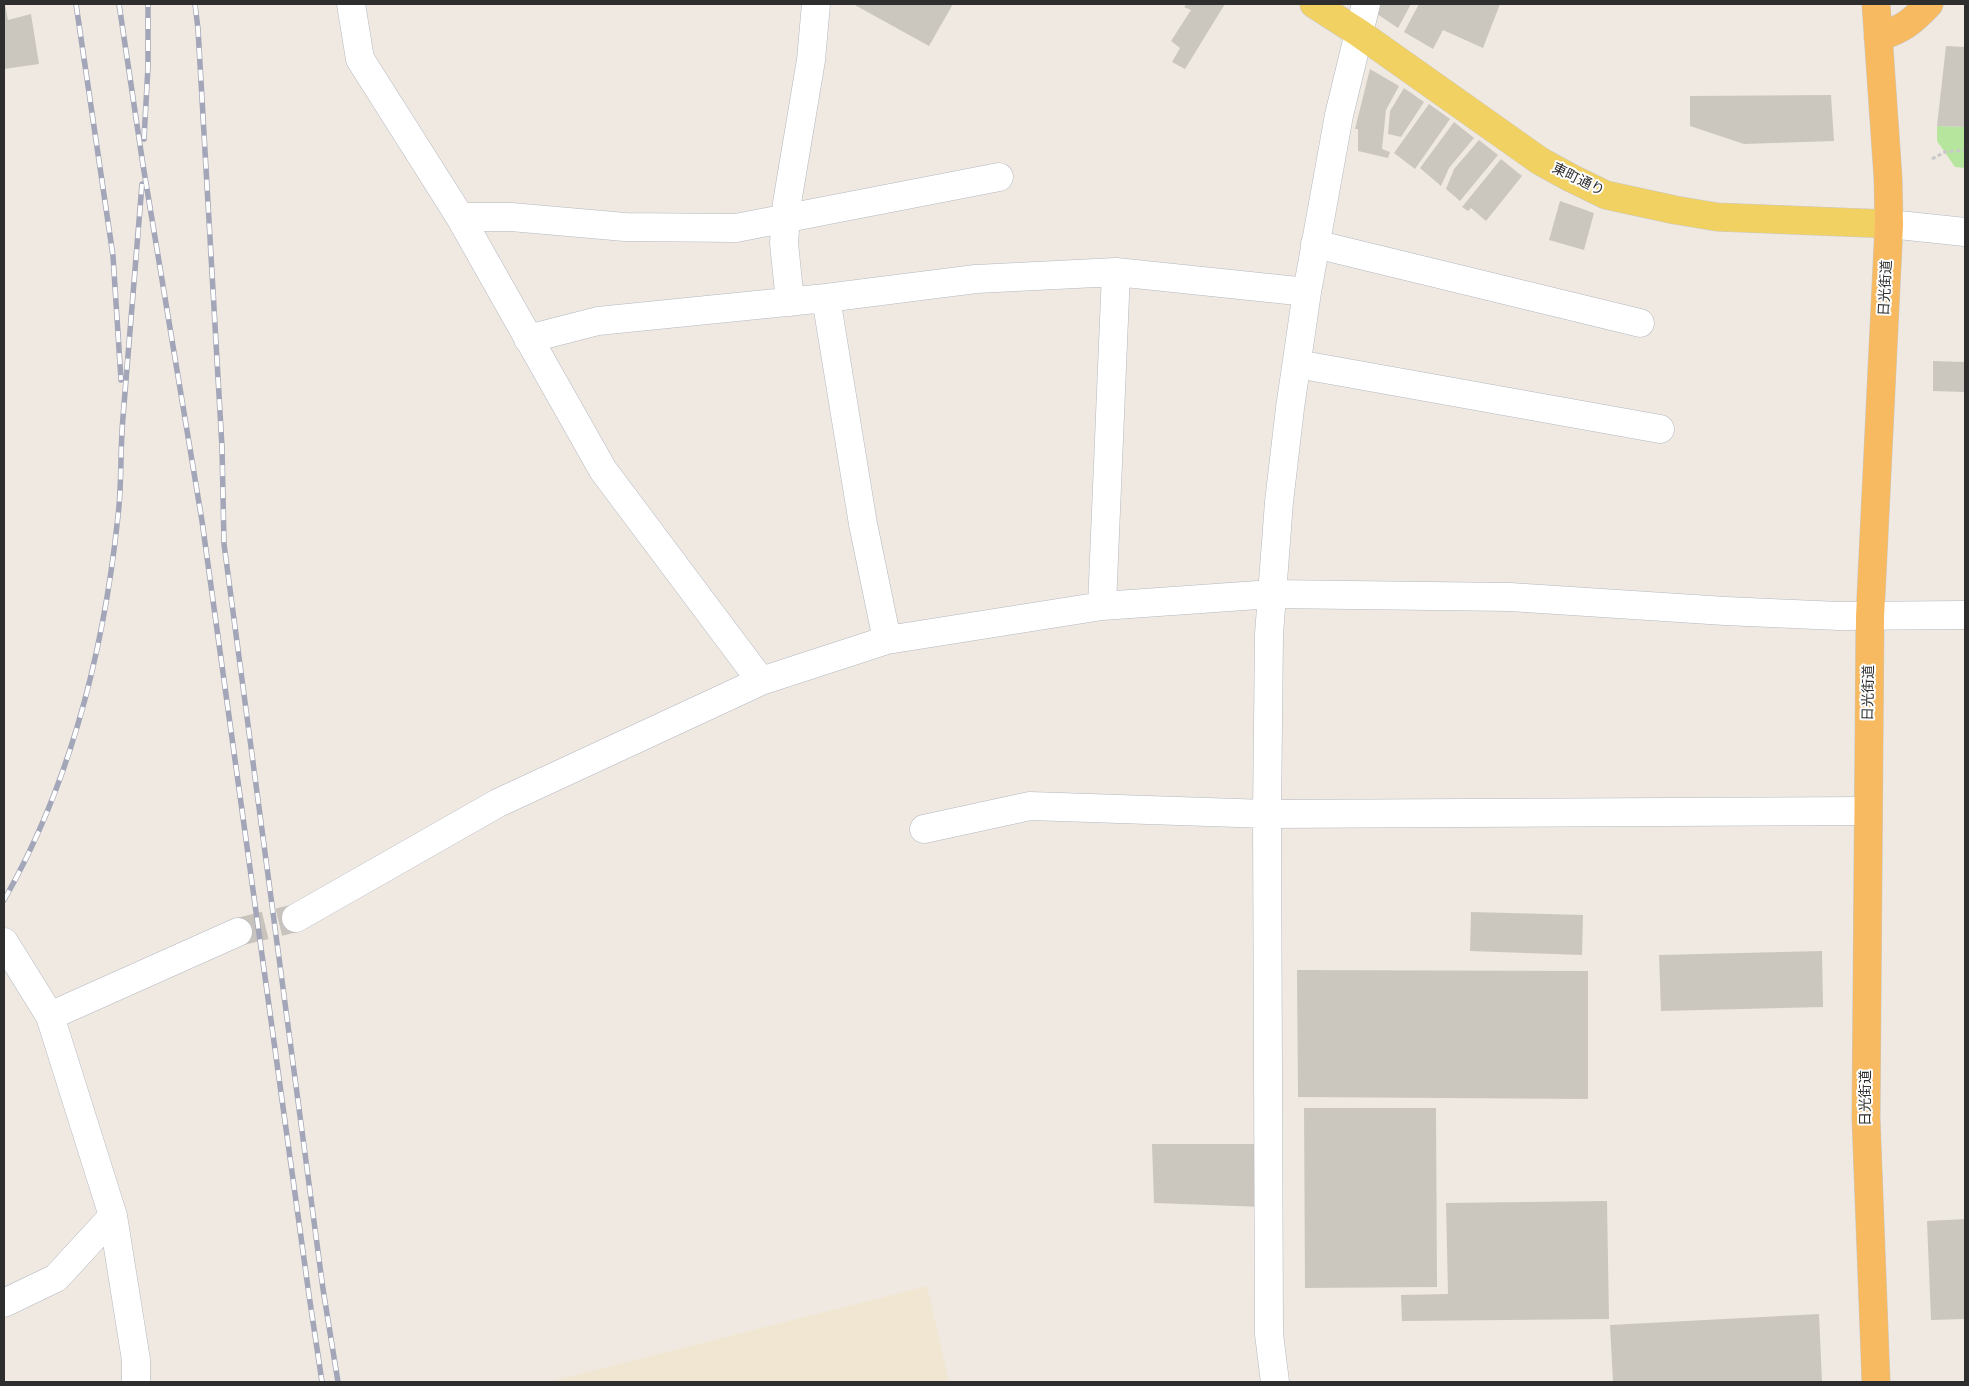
<!DOCTYPE html>
<meta charset="utf-8">
<style>
body{margin:0}
#map{position:relative;width:1969px;height:1386px;overflow:hidden;background:#efe9e1;font-family:"Varela Round",sans-serif}
canvas{display:block}
.frame{position:absolute;inset:0;border:5px solid #2e2e2e;pointer-events:none}
</style>
<div id="map">
<canvas width="1969" height="1386"></canvas>
<div class="frame"></div>
</div>
<script>
const context = document.querySelector('canvas').getContext('2d');
context.lineJoin = 'round';
function paint(path, color) {
  context.fillStyle = color;
  context.fill(path, 'evenodd');
}
function stroke(path, color, width, dash) {
  context.strokeStyle = color;
  context.lineWidth = width;
  context.lineCap = dash ? 'butt' : 'round';
  context.setLineDash(dash || []);
  context.stroke(path);
}
function write(font, color, halo, rows, align = 'center') {
  context.font = font + ' "Varela Round","Noto Sans JP",sans-serif';
  context.lineWidth = 4;
  context.setLineDash([]);
  context.textBaseline = 'middle';
  context.strokeStyle = halo;
  context.fillStyle = color;
  for (const [text, x, y, turn = 0] of rows) {
    context.save();
    context.translate(x, y);
    context.rotate((+turn || 0) * Math.PI / 180);
    context.textAlign = isNaN(turn) ? turn : align;
    if (halo) context.strokeText(text, 0, 0);
    context.fillText(text, 0, 0);
    context.restore();
  }
}
paint(new Path2D(`
 M927 1286 949 1382H548Z`), '#f0e6d1');
paint(new Path2D(`
 M1937 126 1965 127V168L1955 167 1937 141Z`), '#b6e59e');
paint(new Path2D(`
 M5 4 8 20 31 14 39 64 4 69Z
 M853 4H953L929 46Z
 M1187 4H1225L1185 69 1172 62 1180 48 1171 41 1191 10 1184 7Z
 M1377 4H1411L1398 28 1374 12Z
 M1419 4H1500L1483 48 1443 30 1433 49 1404 32Z
 M1946 46 1965 47V127L1937 126Z
 M1370 69 1399 86 1386 110 1382 149 1390 152 1388 158 1358 151V129H1355Z
 M1404 88 1424 102 1401 137 1388 134 1390 111Z
 M1831 95 1834 141 1744 144 1690 126V96Z
 M1429 104 1450 119 1415 169 1394 153Z
 M1454 122 1474 138 1449 168 1441 186 1420 168Z
 M1479 140 1498 155 1460 201 1446 189 1454 169Z
 M1501 159 1522 176 1486 221 1471 208 1468 211 1462 207Z
 M1560 201 1594 213 1584 250 1549 240Z
 M1933 361 1965 362V392L1933 391Z
 M1471 912 1583 915 1582 955 1470 951Z
 M1822 951 1823 1007 1661 1011 1659 955Z
 M1297 970 1588 971V1099L1298 1097Z
 M1304 1108H1436L1437 1287 1305 1288Z
 M1152 1144H1262L1264 1207 1154 1203Z
 M1607 1201 1609 1319 1402 1321 1401 1295 1448 1294 1446 1203Z
 M1965 1219V1319L1931 1320 1927 1221Z
 M1819 1314 1822 1382H1613L1610 1325Z`), '#cbc7bf');
stroke(new Path2D(`
 M238 932 296 918`), '#c8c4bd', 28, [28, 14]);
const minor = new Path2D(`
 M351 4 360 59 460 217 603 470 761 681
 M460 217H511L625 227 736 228 999 177
 M1315 244 1640 323
 M826 298 863 524 887 640
 M790 302 784 243 787 203 811 60 816 4
 M528 339 598 321 826 298 976 279 1116 272 1307 292
 M1297 364 1660 429
 M1102 606 1116 272
 M924 829 1030 806 1267 814 1868 811
 M296 918 498 803 761 681 887 640 1102 606 1272 594 1510 597 1725 611 1839 616 1965 615
 M4 942 50 1016 113 1216 136 1360V1382
 M50 1016 238 932
 M4 1303 56 1278 113 1216
 M1275 1382 1269 1334 1267 814 1269 634 1279 502 1290 408 1307 292 1339 115 1366 4`);
const secondary = new Path2D(`
 M1889 224 1965 232`);
const primary = new Path2D(`
 M1314 4 1359 33 1540 161 1571 178 1606 195 1675 210 1717 217 1889 224`);
const trunk = new Path2D(`
 M1876 4 1888 178 1889 224 1870 617 1866 1118 1876 1382
 M1878 37C1902 30 1912 22 1929 4`);
stroke(minor, '#b4b7c1', 29);
stroke(secondary, '#b4b7c1', 29);
stroke(primary, '#c9c9c9', 29);
stroke(trunk, '#c9c9c9', 29);
stroke(new Path2D(`
 M1932 159 1945 152 1965 150`), '#c9c9c9', 3, [4, 2.5]);
stroke(minor, '#fff', 28);
stroke(secondary, '#fff', 28);
stroke(primary, '#f2d163', 28);
stroke(trunk, '#f8ba60', 28);
const rail = new Path2D(`
 M76 4 113 256 121 380
 M119 4 143 165 202 521 309 1295 322 1382
 M195 4 198 29 222 447 224 544 323 1289 338 1382
 M144 139 148 67V4
 M4 900C71 783 104 650 118 516 122 483 120 450 123 417 129 339 136 262 142 184`);
stroke(rail, '#a3a6b8', 5.5);
stroke(rail, '#fff', 4, [11]);
write('14px', '#2e2e2e', '#fff', [
 ["東町通り",1578,180,26],
 ["日光街道",1886,288,-87],
 ["日光街道",1869,693,-89],
 ["日光街道",1866,1098,-90]
]);
</script>
